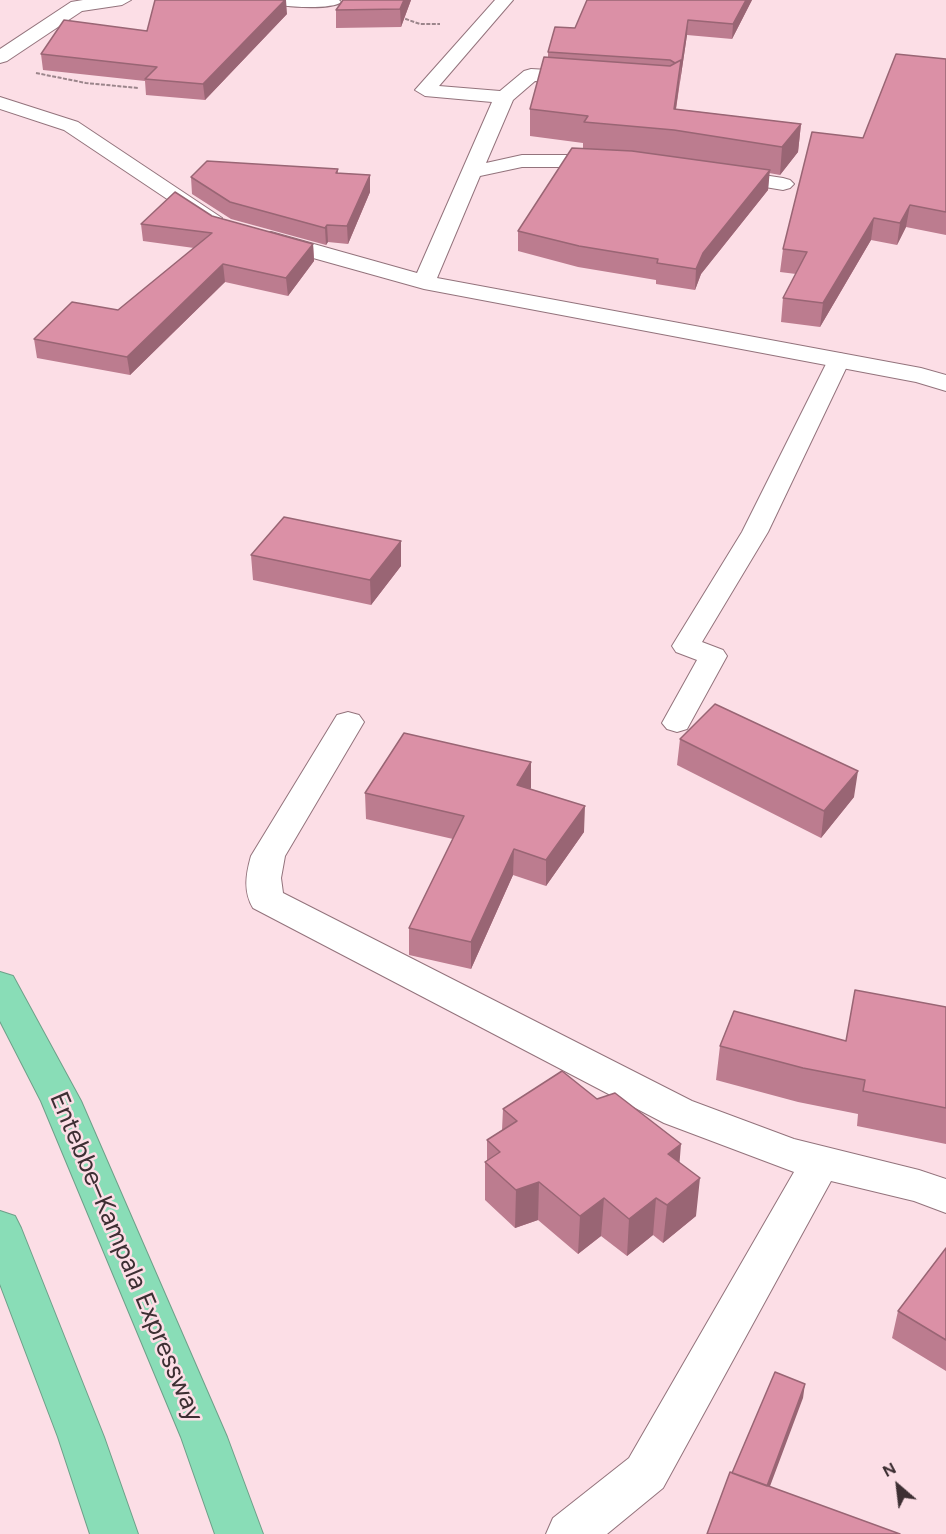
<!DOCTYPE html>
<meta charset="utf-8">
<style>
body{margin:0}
#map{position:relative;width:946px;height:1534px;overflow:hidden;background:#fcdee6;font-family:Figtree,sans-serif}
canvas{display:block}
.north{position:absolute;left:868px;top:1456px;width:60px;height:60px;-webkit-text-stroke:4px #fcdee6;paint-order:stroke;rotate:332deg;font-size:16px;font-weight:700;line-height:24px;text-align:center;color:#3d2f33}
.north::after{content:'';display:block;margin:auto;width:21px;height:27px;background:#3d2f33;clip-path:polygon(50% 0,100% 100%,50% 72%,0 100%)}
</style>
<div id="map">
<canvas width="946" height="1534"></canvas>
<div class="north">N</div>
</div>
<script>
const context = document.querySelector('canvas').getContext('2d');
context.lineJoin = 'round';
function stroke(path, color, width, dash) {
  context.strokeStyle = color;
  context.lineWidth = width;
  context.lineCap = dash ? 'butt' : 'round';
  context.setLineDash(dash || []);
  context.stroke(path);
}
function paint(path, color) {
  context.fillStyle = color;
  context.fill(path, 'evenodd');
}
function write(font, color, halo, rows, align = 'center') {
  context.font = font + ' Figtree,sans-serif';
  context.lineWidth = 5;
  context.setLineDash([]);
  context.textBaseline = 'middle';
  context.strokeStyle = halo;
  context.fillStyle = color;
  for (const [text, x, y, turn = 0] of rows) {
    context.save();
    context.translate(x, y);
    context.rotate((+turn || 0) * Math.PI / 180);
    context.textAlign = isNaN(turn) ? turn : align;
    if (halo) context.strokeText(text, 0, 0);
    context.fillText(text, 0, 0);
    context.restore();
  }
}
const lane = new Path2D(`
 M839 353 847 355 850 360 768 532 702 642 723 650 727 656 687 729 677 732 667 729 662 723 697 660 676 652 672 646 742 532 828 360 831 355Z`);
const street = new Path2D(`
 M83 0H131L122 5 82 11 7 61 0 63V49L71 2Z
 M265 0H339L341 2C334 10 272 8 265 0Z
 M495 0H513L439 86 500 91 524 71 531 69 584 72 593 78 584 84 535 81 513 100 486 163 522 155H610L617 157 620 161 617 165 610 167H522L480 176 437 278 921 368 946 375V391L916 382 424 289 263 244 260 239 263 234 271 232 417 273 492 102 425 96 415 90Z
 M0 97 78 122 222 218 219 223H203L64 130 0 109Z
 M724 169 783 178 790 180 794 184 790 188 783 190 717 179 714 175 717 171Z
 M348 712 359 715 364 722 285 856 281 878 283 893 692 1101 794 1139 919 1170 946 1179V1213L914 1201 831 1181 663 1488 607 1534H546L553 1518 629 1458 794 1172 664 1123 253 908C243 891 246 874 251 856L337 715Z`);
const highway = new Path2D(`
 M0 972 13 976 81 1101 227 1437 263 1534H215L181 1437 41 1101 0 1021Z
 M0 1211 15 1216 21 1228 104 1437 138 1534H90L58 1437 0 1284Z`);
stroke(lane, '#93737c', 2);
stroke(street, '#93737c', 2);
stroke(highway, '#6ea089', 2);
stroke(new Path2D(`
 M400 17 420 24H440
 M36 73 86 83 138 88`), '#9b858b', 2, [4, 1.5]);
paint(lane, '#fff');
paint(street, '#fff');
paint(highway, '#89ddb7');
paint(new Path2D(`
 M411 0 401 27 336 28V10Z
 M752 0 732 39 687 35 676 109 801 124 798 152 780 175 769 173 768 190 701 274 695 290 656 284V280L578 267 518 251V231L583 149V143L530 136V109L548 58V52L575 28Z
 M287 14 205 100 146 95 145 81 43 70 41 54 147 31Z
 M946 59V235L906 227 897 245 871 240 820 327 781 322 783 298 796 274 780 272 783 249 863 138Z
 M338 169V173L370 175V192L348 244 328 242 326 245 231 219 192 194 191 177Z
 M212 216 313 244 314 261 288 296 225 282 130 375 37 358 34 339 118 310 194 248 143 241 141 224Z
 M401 541V566L371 605 253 580 251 555Z
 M680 739 854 797 821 838 677 765Z
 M531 762 530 789 584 832 546 886 513 875 471 969 409 955V928L453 839 366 819 365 793Z
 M946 1007V1144L857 1126 858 1114 798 1102 716 1080 720 1046 846 1041Z
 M597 1099 680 1163 696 1216 663 1243 653 1235 627 1256 601 1236 578 1254 538 1220 515 1228 485 1200V1162L487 1161V1140L502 1130 503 1109Z
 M946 1248V1371L892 1338 898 1311Z`), '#bc7c8f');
paint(new Path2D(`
 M285 0H286L287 14 205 100 203 84Z
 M404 0H411L401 27 400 9Z
 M746 0H752L732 39 733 24Z
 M688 20 687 35 680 82 681 66Z
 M681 60 679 86 673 130 674 109Z
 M801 124 798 152 780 175 782 147Z
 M770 170 768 190 701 274 695 290 696 269 703 253Z
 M370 175V192L348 244 347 226Z
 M910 205 906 227 897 245 900 223Z
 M874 218 871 240 820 327 823 303Z
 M327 225 328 242 326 245 325 228Z
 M313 244 314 261 288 296 286 278Z
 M223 264 225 282 130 375 127 357Z
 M401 541V566L371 605 370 580Z
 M531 762V788L517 810V785Z
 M858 771 854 797 821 838 824 811Z
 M585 806 584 832 546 886V860Z
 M514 849 513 875 471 969V942Z
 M681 1144 678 1182 668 1154Z
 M700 1178 696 1216 663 1243 667 1205Z
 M539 1182 538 1220 515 1228 516 1190Z
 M604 1198 601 1236 578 1254 580 1216Z
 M656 1198 653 1235 627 1256 629 1219Z
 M805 1384 803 1398 760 1513 762 1499Z`), '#996574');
const building = new Path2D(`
 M155 0H285L203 84 145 79 157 67 41 54 64 20 147 31Z
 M343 0H404L400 9 336 10Z
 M587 0H746L733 24 688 20 681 66V60L675 63 670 60 548 52 555 27 575 28Z
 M896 54 946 59V212L910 205 900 223 874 218 823 303 783 298 807 252 783 249 812 132 863 138Z
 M544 57 670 66 681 60 674 109 801 124 782 147 674 130 584 122 588 116 530 109Z
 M572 148 632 151 770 170 703 253 696 269 657 263 658 259 579 246 518 231Z
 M207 161 338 169 336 173 370 175 347 226 327 225 325 228 230 202 191 177Z
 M175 192 212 216 313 244 286 278 223 264 127 357 34 339 72 302 118 310 212 233 141 224Z
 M284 517 401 541 370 580 251 555Z
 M715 704 858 771 824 811 680 739Z
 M404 733 531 762 517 785 585 806 546 860 514 849 471 942 409 928 464 816 365 793Z
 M855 990 946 1007V1108L863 1091 865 1080 803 1068 720 1046 734 1011 846 1041Z
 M562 1071 597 1099 615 1093 681 1144 668 1154 700 1178 667 1205 656 1198 629 1219 604 1198 580 1216 539 1182 516 1190 485 1162 500 1152 487 1140 517 1121 503 1109Z
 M946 1248V1340L898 1311Z
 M775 1372 805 1384 767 1486 732 1473Z
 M730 1472 900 1534H707Z`);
paint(building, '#db90a6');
stroke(building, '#996574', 1.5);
write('26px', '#3d2f33', '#fcdee6', [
 ["Entebbe–Kampala Expressway",126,1257,67]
]);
</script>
